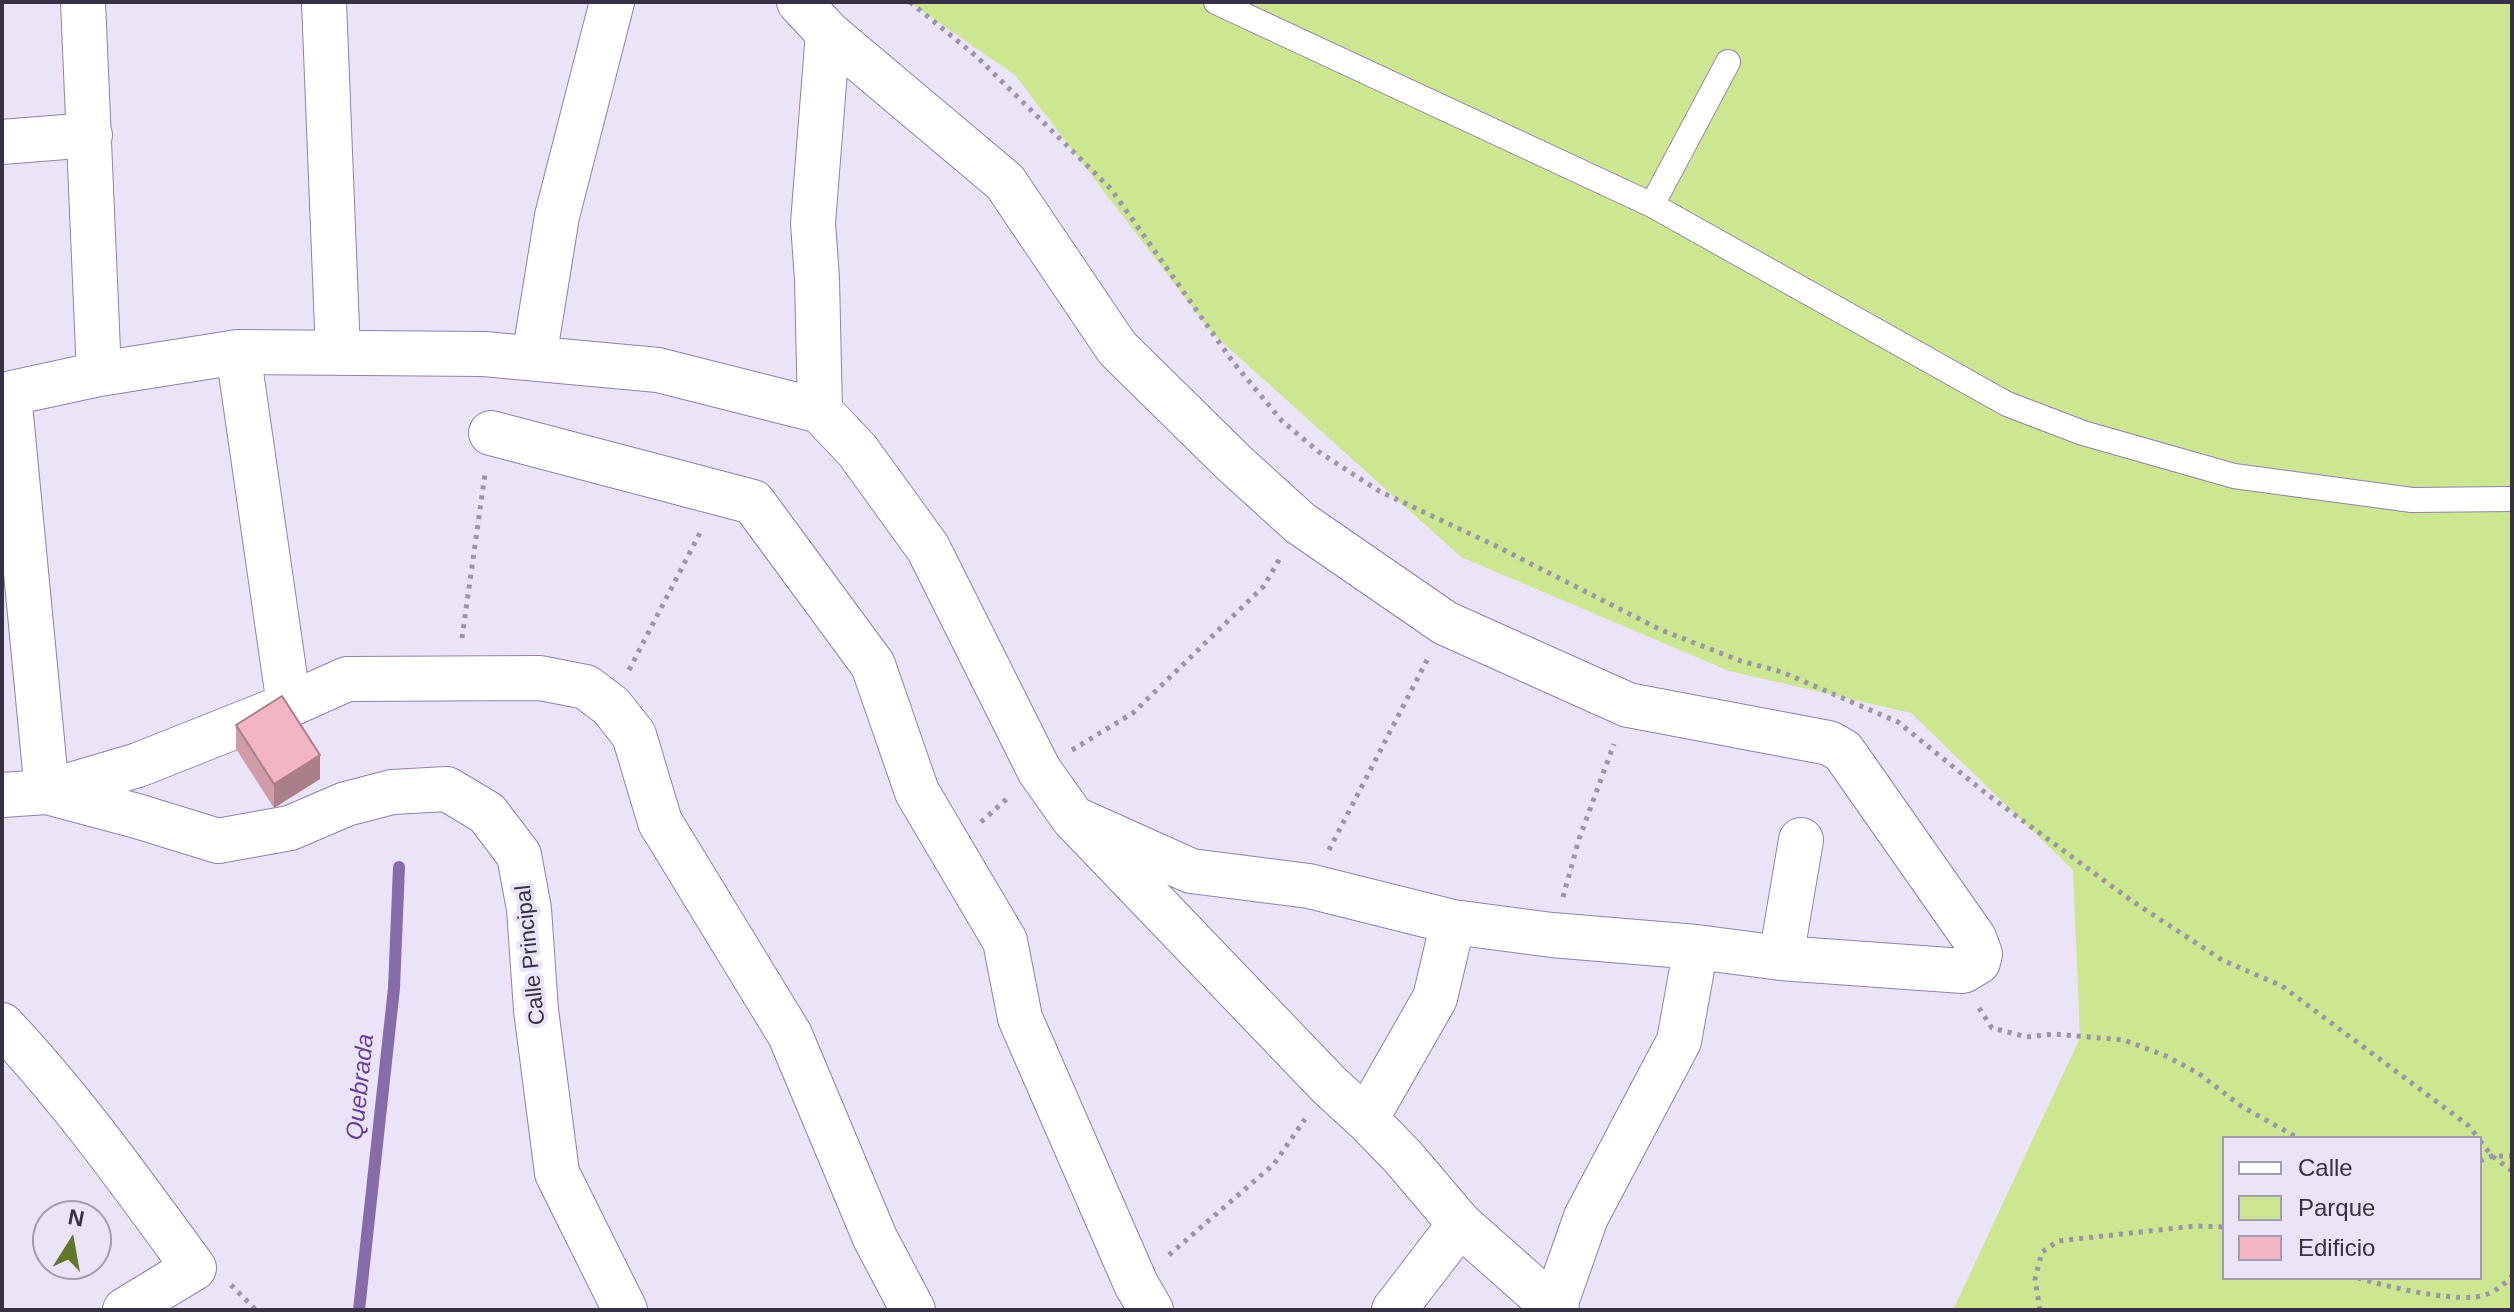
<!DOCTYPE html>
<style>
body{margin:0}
#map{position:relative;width:2514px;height:1312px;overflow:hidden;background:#ebe4f9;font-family:Helvetica,sans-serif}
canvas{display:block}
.frame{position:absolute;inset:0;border:4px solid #383044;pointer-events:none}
.legend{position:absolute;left:2222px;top:1136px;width:260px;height:144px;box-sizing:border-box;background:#ebe4f9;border:2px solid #a39cb1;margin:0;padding:10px 14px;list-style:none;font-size:24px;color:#383044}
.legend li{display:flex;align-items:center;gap:16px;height:40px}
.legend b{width:40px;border:2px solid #a39cb1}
.north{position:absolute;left:32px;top:1200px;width:80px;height:80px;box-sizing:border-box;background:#ebe4f9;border:2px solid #a39cb1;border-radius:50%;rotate:11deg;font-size:22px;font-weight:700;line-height:32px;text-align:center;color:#383044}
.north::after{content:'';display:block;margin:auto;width:28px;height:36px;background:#627727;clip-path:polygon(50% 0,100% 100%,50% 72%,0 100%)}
</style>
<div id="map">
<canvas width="2514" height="1312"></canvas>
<div class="frame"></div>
<ul class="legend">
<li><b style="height:10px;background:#fff"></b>Calle</li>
<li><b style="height:22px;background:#cde790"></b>Parque</li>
<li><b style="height:22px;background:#f3b5c4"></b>Edificio</li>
</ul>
<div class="north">N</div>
</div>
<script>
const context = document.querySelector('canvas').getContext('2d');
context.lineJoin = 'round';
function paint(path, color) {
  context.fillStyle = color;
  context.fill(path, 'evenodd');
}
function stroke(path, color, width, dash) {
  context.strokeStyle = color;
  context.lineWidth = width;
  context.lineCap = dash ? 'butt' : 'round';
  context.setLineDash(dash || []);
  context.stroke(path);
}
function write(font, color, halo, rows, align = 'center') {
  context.font = font + ' Helvetica,sans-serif';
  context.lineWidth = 8;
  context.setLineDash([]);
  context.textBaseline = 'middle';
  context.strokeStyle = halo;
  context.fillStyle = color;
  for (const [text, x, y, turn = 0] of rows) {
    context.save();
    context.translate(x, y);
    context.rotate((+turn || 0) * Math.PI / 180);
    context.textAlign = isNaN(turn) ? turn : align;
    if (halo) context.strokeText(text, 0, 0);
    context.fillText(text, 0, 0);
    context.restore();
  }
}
paint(new Path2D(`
 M909 2H2512V1310H1953L2080 1038 2073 870 1911 713 1729 671 1461 557 1212 333 1015 75ZM2224 1138H2480V1278H2224Z`), '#cde790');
stroke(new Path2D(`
 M359 1310 394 988 399 867`), '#866cab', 12);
const service = new Path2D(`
 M1216 2 1652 205 2007 404 2083 433 2234 476 2412 500 2512 499
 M1652 205 1728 62`);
const minor = new Path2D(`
 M83 2 99 374
 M324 2 338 353
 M799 2 828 33 1005 182 1117 348 1235 464 1300 523 1445 623 1628 705 1829 743 1843 751 1974 938 1980 954 1978 962 1963 971 1781 958 1696 947 1552 935 1453 922 1309 886 1191 871 1073 818
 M2 142 90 135
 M238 352 289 705
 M534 358 557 216 612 2
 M9 394 47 792 138 765 289 705 347 679 540 678 586 687 611 706 634 735 660 822 790 1035 875 1238 913 1310
 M2 395 99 374 238 352 484 354 658 370 820 411 857 450 928 548 1039 770 1073 818 1329 1085 1366 1119 1403 1157 1460 1224 1557 1310
 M820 411 817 279 813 223 828 33
 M491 433 753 502 873 665 917 792 1005 941 1020 1018 1136 1284 1151 1310
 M1781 958 1801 840
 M2 1025C73 1100 133 1185 194 1268L125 1310
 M1366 1119 1435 998 1453 922
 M1554 1308 1586 1217 1679 1041 1696 947
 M1394 1310 1460 1224`);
const tertiary = new Path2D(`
 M2 795 47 792 137 816 218 841 290 828 346 804 392 792 447 789 487 813 519 855 529 909 536 1010 557 1173 625 1310`);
stroke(service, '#927faf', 26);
stroke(minor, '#927faf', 46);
stroke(tertiary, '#927faf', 46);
stroke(new Path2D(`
 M910 2 976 56 1111 189 1233 362 1282 421 1319 452 1379 491 1494 545 1661 630 1741 661 1782 672 1898 722 1988 795 2132 901 2222 960 2282 986 2469 1126 2478 1138
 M462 638 485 474
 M629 670 702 529
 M1072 750 1133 713 1264 586 1280 558
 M981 822 1010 796
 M1329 850 1427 660
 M1563 897 1579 839 1614 744
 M1979 1008 1992 1028 2027 1037 2053 1034 2124 1040 2166 1056 2198 1073 2241 1106 2298 1138
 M2480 1141 2492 1156 2512 1171
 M2480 1161 2492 1156H2512
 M1169 1255 1274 1164 1305 1119
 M2358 1278C2388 1287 2445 1300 2475 1297 2489 1296 2502 1287 2512 1276
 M231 1285 256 1310
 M2040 1310 2035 1279 2042 1252 2058 1241 2195 1226 2224 1227`), '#9c95a9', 5, [4, 6]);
stroke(service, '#fff', 24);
stroke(minor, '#fff', 44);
stroke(tertiary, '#fff', 44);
paint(new Path2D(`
 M236 725 320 779 274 808 236 749Z`), '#d19ca9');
paint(new Path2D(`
 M320 755V779L274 808V784Z`), '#aa7f89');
const building = new Path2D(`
 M282 696 320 755 274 784 236 725Z`);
paint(building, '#f3b5c4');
stroke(building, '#aa7f89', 2);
write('22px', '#383044', '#ebe4f9', [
 ["Calle Principal",531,955,-96]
]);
write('italic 24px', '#693c9d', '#ebe4f9', [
 ["Quebrada",361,1087,-84]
]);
</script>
